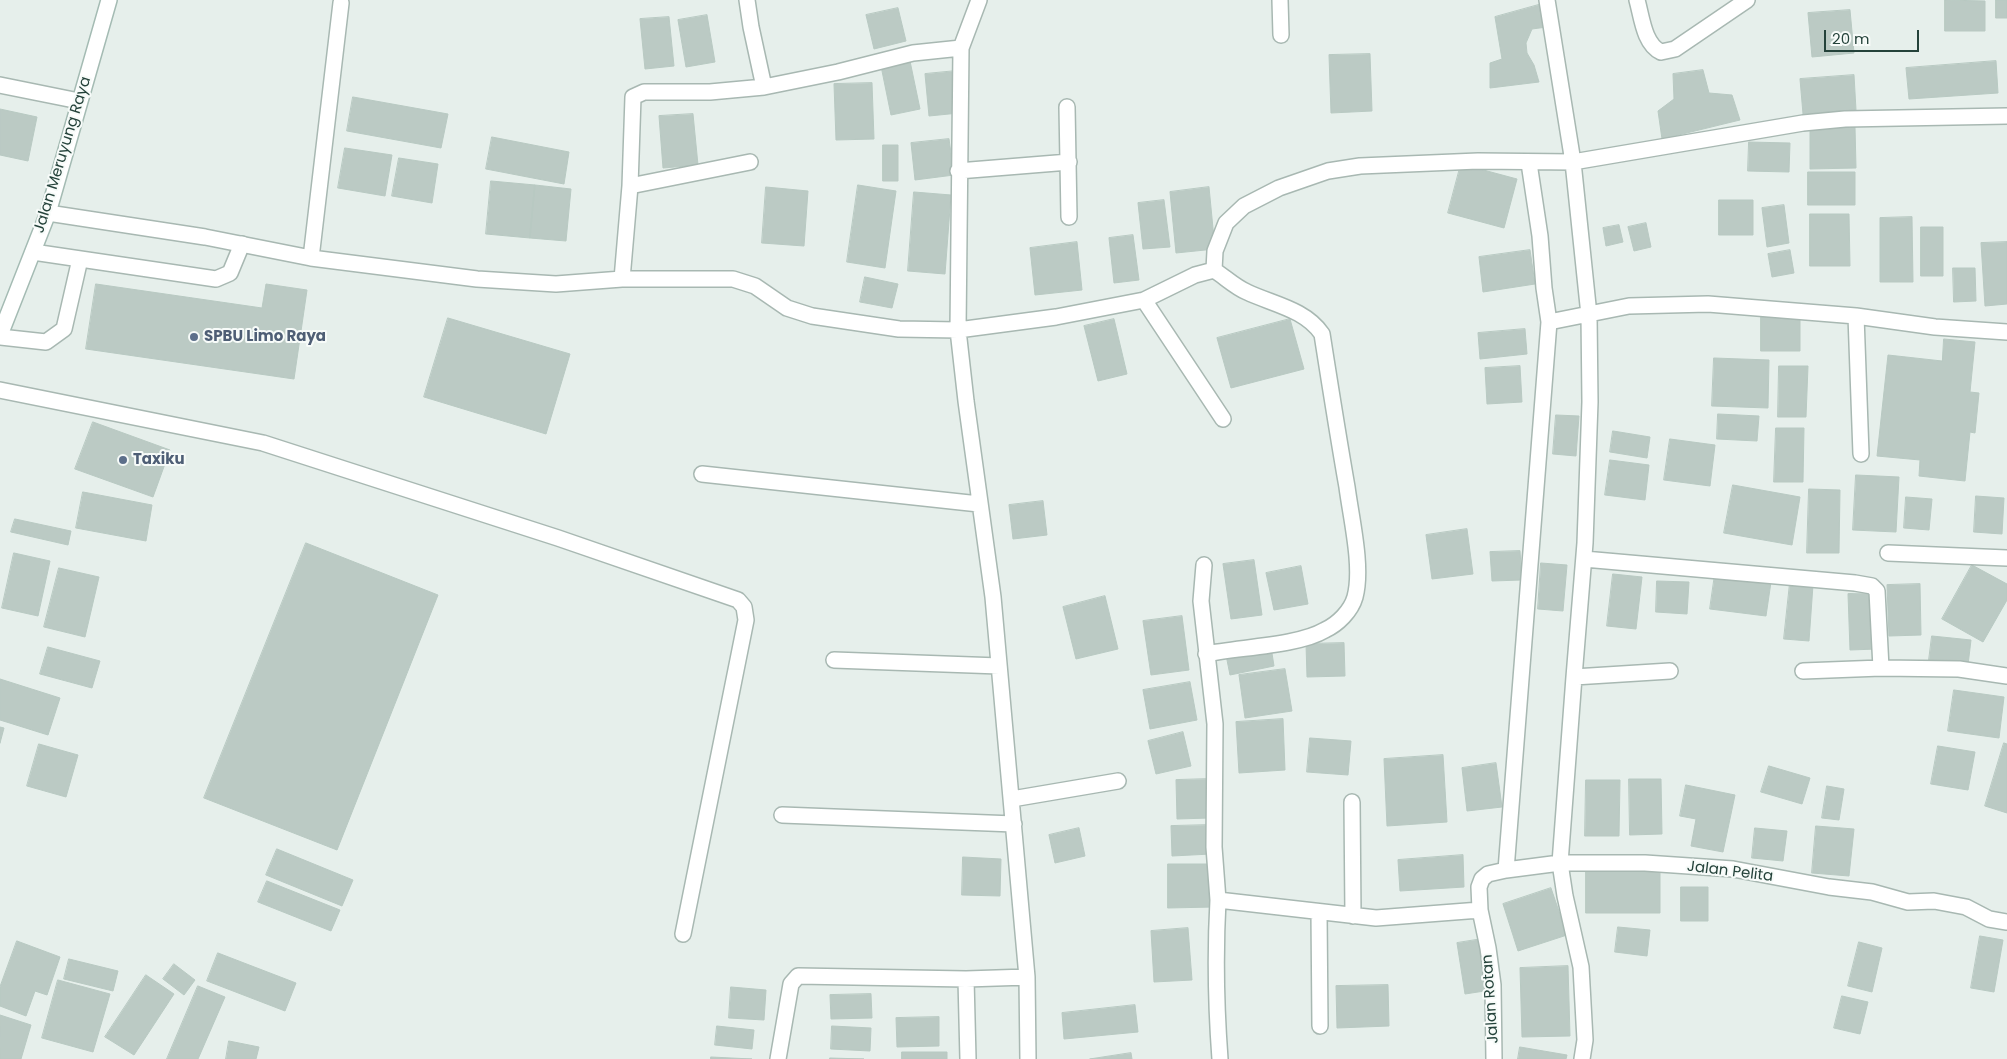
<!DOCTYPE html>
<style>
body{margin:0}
#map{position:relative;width:2007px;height:1059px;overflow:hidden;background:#e6efeb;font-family:Poppins,sans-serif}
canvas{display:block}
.scale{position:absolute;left:1824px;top:30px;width:95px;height:22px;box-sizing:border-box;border:2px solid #24423a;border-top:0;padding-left:6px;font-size:15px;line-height:18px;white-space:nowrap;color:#24423a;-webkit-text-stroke:4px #f7fbf9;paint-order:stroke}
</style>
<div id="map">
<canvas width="2007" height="1059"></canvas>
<div class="scale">20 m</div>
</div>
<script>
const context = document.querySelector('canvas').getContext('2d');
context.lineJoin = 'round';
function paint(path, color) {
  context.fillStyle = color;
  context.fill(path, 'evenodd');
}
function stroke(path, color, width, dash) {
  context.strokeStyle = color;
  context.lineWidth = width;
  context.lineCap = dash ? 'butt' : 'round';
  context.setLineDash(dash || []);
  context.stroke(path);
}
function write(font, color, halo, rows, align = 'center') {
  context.font = font + ' Poppins,sans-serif';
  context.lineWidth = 4;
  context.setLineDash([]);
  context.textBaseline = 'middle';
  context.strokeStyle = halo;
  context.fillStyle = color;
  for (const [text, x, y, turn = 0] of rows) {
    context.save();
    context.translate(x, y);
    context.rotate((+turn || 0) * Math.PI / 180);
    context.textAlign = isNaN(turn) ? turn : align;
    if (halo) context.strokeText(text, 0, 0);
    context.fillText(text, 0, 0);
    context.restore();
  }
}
const building = new Path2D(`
 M1945 0 1985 1V31H1945Z
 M1996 0H2007V18H1996Z
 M1542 4 1547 27 1532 29 1526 43 1527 53 1534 65 1539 82 1490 88V63L1502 59 1495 17Z
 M898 8 906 41 874 49 866 15Z
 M1850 10 1854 53 1812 57 1808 13Z
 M707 15 715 62 686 67 678 20Z
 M669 17 674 66 645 69 640 19Z
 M1370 54 1372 111 1331 113 1329 55Z
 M910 61 920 109 891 115 881 66Z
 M1996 61 1998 93 1909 99 1906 68Z
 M1703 70 1709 93 1732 95 1740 120 1662 139 1658 111 1674 99 1673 74Z
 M956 71 959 113 929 116 925 74Z
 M1854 75 1856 110 1803 114 1800 79Z
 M872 83 874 139 836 140 834 84Z
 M353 97 448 114 441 148 347 131Z
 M0 109 37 117 28 161 0 155Z
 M693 114 698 165 663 168 659 116Z
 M1855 127 1856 168 1810 169V128Z
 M492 137 569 152 564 184 486 169Z
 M949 139 954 175 915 180 911 143Z
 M1749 142 1790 143 1789 172 1748 171Z
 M883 145H898V181H883Z
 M345 148 392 155 385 196 338 188Z
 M399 158 438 164 432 203 392 196Z
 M1461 164 1517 179 1504 228 1448 213Z
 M1808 172H1855V205H1808Z
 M491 181 535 185 530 238 486 234Z
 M535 185 571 189 566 241 530 238Z
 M858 185 896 191 885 268 847 262Z
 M766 187 808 191 804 246 762 243Z
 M1209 187 1215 249 1176 253 1170 192Z
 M914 192 951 195 945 274 908 271Z
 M1164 200 1170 247 1143 249 1138 203Z
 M1719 200H1753V235H1719Z
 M1784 205 1789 243 1767 247 1762 208Z
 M1810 214H1849L1850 266H1810Z
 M1912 217 1913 282H1880V218Z
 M1646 223 1651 247 1634 251 1628 227Z
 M1619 225 1623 242 1606 246 1603 228Z
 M1921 227H1943V276H1921Z
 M1133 235 1139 280 1114 283 1109 238Z
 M1077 242 1082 290 1035 295 1030 248Z
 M2007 242V304L1985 306 1981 243Z
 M1530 250 1535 284 1483 292 1479 257Z
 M1790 250 1794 273 1772 277 1768 254Z
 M1953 268H1975L1976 301 1954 302Z
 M865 277 898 284 892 308 860 302Z
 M96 284 262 308 266 284 307 290 294 379 86 349Z
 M1761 316H1800V351H1761Z
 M448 318 570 354 546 434 424 397Z
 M1114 319 1127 374 1098 381 1084 326Z
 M1290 319 1304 369 1231 388 1217 338Z
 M1525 329 1527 354 1480 359 1478 333Z
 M1944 339 1975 342 1970 392 1979 393 1975 433 1970 432 1965 481 1919 476 1920 460 1877 456 1888 355 1942 361Z
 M1714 358 1769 360 1768 408 1712 406Z
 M1520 366 1522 402 1487 404 1485 368Z
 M1779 366H1808L1806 417H1778Z
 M1718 414 1759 416 1757 441 1717 439Z
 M1556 415 1579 416 1576 456 1553 454Z
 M93 422 170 450 153 497 75 469Z
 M1776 428H1804L1803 482H1774Z
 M1613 431 1650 437 1647 458 1610 452Z
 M1670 439 1715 445 1710 486 1664 480Z
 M1610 460 1649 465 1645 500 1605 495Z
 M1856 475 1899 477 1896 532 1853 530Z
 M1733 485 1800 497 1792 545 1724 533Z
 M1809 489 1840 490 1839 553H1807Z
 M83 492 152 505 146 541 76 528Z
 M1976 496 2004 498 2002 534 1974 532Z
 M1906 497 1932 499 1929 530 1904 528Z
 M1043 501 1047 535 1013 539 1009 505Z
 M15 519 71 531 68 545 11 532Z
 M1467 529 1473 574 1432 579 1426 535Z
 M306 543 438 595 337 850 204 798Z
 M1520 551 1522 580 1492 581 1490 552Z
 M14 553 50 561 38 616 2 608Z
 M1254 560 1262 615 1231 619 1223 564Z
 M1541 563 1567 565 1563 611 1538 609Z
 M1972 565 2007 584V600L1983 642 1942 619Z
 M1301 566 1308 604 1274 610 1266 573Z
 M59 568 99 577 85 637 44 627Z
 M1613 574 1642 577 1636 629 1607 626Z
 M1715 574 1771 582 1766 616 1710 609Z
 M1657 581 1689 582 1687 614 1656 612Z
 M1790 583 1813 585 1809 641 1784 639Z
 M1920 584 1921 635 1889 636 1887 585Z
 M1875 593 1877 649 1850 650 1848 594Z
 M1105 596 1118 649 1076 659 1063 607Z
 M1182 616 1189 670 1151 675 1143 621Z
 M1932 636 1971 640 1968 665 1929 660Z
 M1344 643 1345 676 1307 677 1306 644Z
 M48 647 100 661 92 688 40 674Z
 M1271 647 1274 666 1230 675 1226 655Z
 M1285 669 1292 711 1245 718 1239 675Z
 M0 679 60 698 48 735 0 720Z
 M1190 682 1197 720 1150 729 1143 690Z
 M1954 690 2004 697 1999 738 1948 731Z
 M1283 719 1285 770 1239 773 1236 722Z
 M0 727 4 728 0 743Z
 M1183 732 1191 766 1156 774 1148 741Z
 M1310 738 1351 741 1348 775 1307 772Z
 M2004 743 2007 744V813L1985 806Z
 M39 744 78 755 66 797 27 786Z
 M1938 746 1975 752 1968 790 1931 784Z
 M1443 755 1447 822 1387 826 1384 759Z
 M1496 763 1502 807 1467 811 1462 768Z
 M1769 766 1810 778 1802 804 1761 792Z
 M1209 779 1210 818 1177 819 1176 780Z
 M1629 779H1661L1662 834 1630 835Z
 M1586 780H1620L1619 836H1585Z
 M1686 785 1735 795 1723 852 1691 846 1696 819 1680 816Z
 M1827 786 1844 789 1839 820 1822 818Z
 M1210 825 1211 854 1172 856 1171 826Z
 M1816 826 1854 829 1849 876 1812 873Z
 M1079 828 1085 856 1055 863 1049 835Z
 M1755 828 1787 831 1783 861 1752 858Z
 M277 849 353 880 342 906 266 875Z
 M1463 855 1464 887 1400 891 1398 860Z
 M963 857 1001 859 1000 896 962 895Z
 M1168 864H1214V907L1168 908Z
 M1586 869H1660V913H1586Z
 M267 881 340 910 331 931 258 902Z
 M1681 887H1708V921H1681Z
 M1551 888 1567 935 1518 951 1503 904Z
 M1618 927 1650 930 1647 956 1615 952Z
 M1188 928 1192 980 1154 982 1151 931Z
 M1980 936 2003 940 1994 992 1971 988Z
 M1482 939 1491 990 1465 994 1457 943Z
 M17 941 60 957 47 995 35 991 26 1016 0 1006V987Z
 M1859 942 1882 948 1872 992 1848 986Z
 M218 953 296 983 285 1011 207 981Z
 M69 959 118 971 113 991 64 979Z
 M174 964 195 980 184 995 163 979Z
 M1568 966 1570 1036 1522 1037 1520 968Z
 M146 975 174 994 134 1055 105 1037Z
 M58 980 110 994 93 1052 42 1038Z
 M1388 985 1389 1026 1337 1028 1336 986Z
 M198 986 225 997 198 1059H167Z
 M731 987 766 990 764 1020 729 1018Z
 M871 994 872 1018 831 1019 830 995Z
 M1842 996 1868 1002 1860 1034 1834 1028Z
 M1135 1005 1138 1032 1064 1039 1062 1013Z
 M0 1015 31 1025 21 1059H0Z
 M939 1017V1046L897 1047 896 1018Z
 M717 1026 754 1030 752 1049 715 1045Z
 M832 1026 871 1028 870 1051 831 1049Z
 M229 1041 259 1047 256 1059H226Z
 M1520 1047 1567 1055 1566 1059H1518Z
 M902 1052H947V1059H902Z
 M1131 1053 1132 1059H1090Z
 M711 1057 752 1059H711Z
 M830 1058 864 1059H830Z`);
paint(building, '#bbcac4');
stroke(building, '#b8c9c2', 1);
const service = new Path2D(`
 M33 252 216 279 230 273 242 244
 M0 337 46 342 64 329 80 259
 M0 390 263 443 558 538 738 600 744 607 746 620 683 934`);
const minor = new Path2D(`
 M747 0 751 27 764 87
 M1280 0 1281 35
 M1547 0 1573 162 1589 315 1590 402 1585 543 1574 677
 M1637 0C1642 18 1644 44 1661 52L1675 49 1747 0
 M961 48 958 330 966 401 993 597 1027 977 1028 1059
 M0 85 79 101
 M1067 107 1069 217
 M958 171 1069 162
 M630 186 750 162
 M48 213 205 237 311 258 477 279 556 284 622 279H733L755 286 787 308 812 316 899 329 958 330 1056 317 1144 300 1195 275 1214 270 1215 251 1226 223 1244 206 1279 188 1328 171 1360 166 1478 161 1573 162 1803 123 1845 119 2007 116
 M311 258 341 3
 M622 279 630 186 633 97 644 92H710L764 87 838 72 913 53 961 48 979 0
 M1144 300 1223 419
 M1856 316 1861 454
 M1549 322 1629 306 1708 304 1856 316 1935 327 2007 332
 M702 474 979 504
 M1888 553 2007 558
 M1584 559 1855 583 1872 586 1877 591 1881 668
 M1204 565 1201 601 1215 724 1214 847 1218 900 1376 918 1480 910
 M1206 654C1239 647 1298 646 1325 630 1338 624 1351 611 1355 597 1363 567 1351 518 1347 487 1338 436 1330 385 1322 334 1305 309 1272 304 1247 292 1235 287 1225 277 1214 270
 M834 660 999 666
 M1803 671 1881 668 1959 669 2007 676
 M1012 799 1118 781
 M1352 802 1353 916
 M782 815 1014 824
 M1506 870 1549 322 1544 288 1540 236 1529 163
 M1218 900C1215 954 1216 1006 1220 1059
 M1319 912 1320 1026
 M966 979 968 1059
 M778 1059 791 984 798 976 966 979 1027 977
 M1494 1059 1493 985 1488 948 1480 910 1479 887 1482 879 1488 874 1506 870 1560 863H1645L1733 869 1829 887 1872 892 1908 902 1934 901 1966 907 1989 919 2007 922
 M1582 1059 1585 1040 1581 967 1565 896 1560 863 1574 677 1670 671`);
const secondary = new Path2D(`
 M0 335 48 213 109 0`);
stroke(service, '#a8b8b2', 18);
stroke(minor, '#a8b8b2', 18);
stroke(secondary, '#a4bbb3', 18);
stroke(service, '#fff', 15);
stroke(minor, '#fff', 15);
stroke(secondary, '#fff', 15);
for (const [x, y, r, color] of [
 [194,337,5,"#5c6f8a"],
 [123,460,5,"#5c6f8a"]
]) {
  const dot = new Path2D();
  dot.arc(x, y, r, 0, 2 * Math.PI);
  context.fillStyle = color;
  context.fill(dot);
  stroke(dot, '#f7fbf9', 2);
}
write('15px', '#24423a', '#f7fbf9', [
 ["Jalan Meruyung Raya",63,155,-73],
 ["Jalan Pelita",1730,872,7],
 ["Jalan Rotan",1491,999,-94]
]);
write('bold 15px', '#4e5e75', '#f7fbf9', [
 ["SPBU Limo Raya",204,337],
 ["Taxiku",133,460]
], 'left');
</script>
